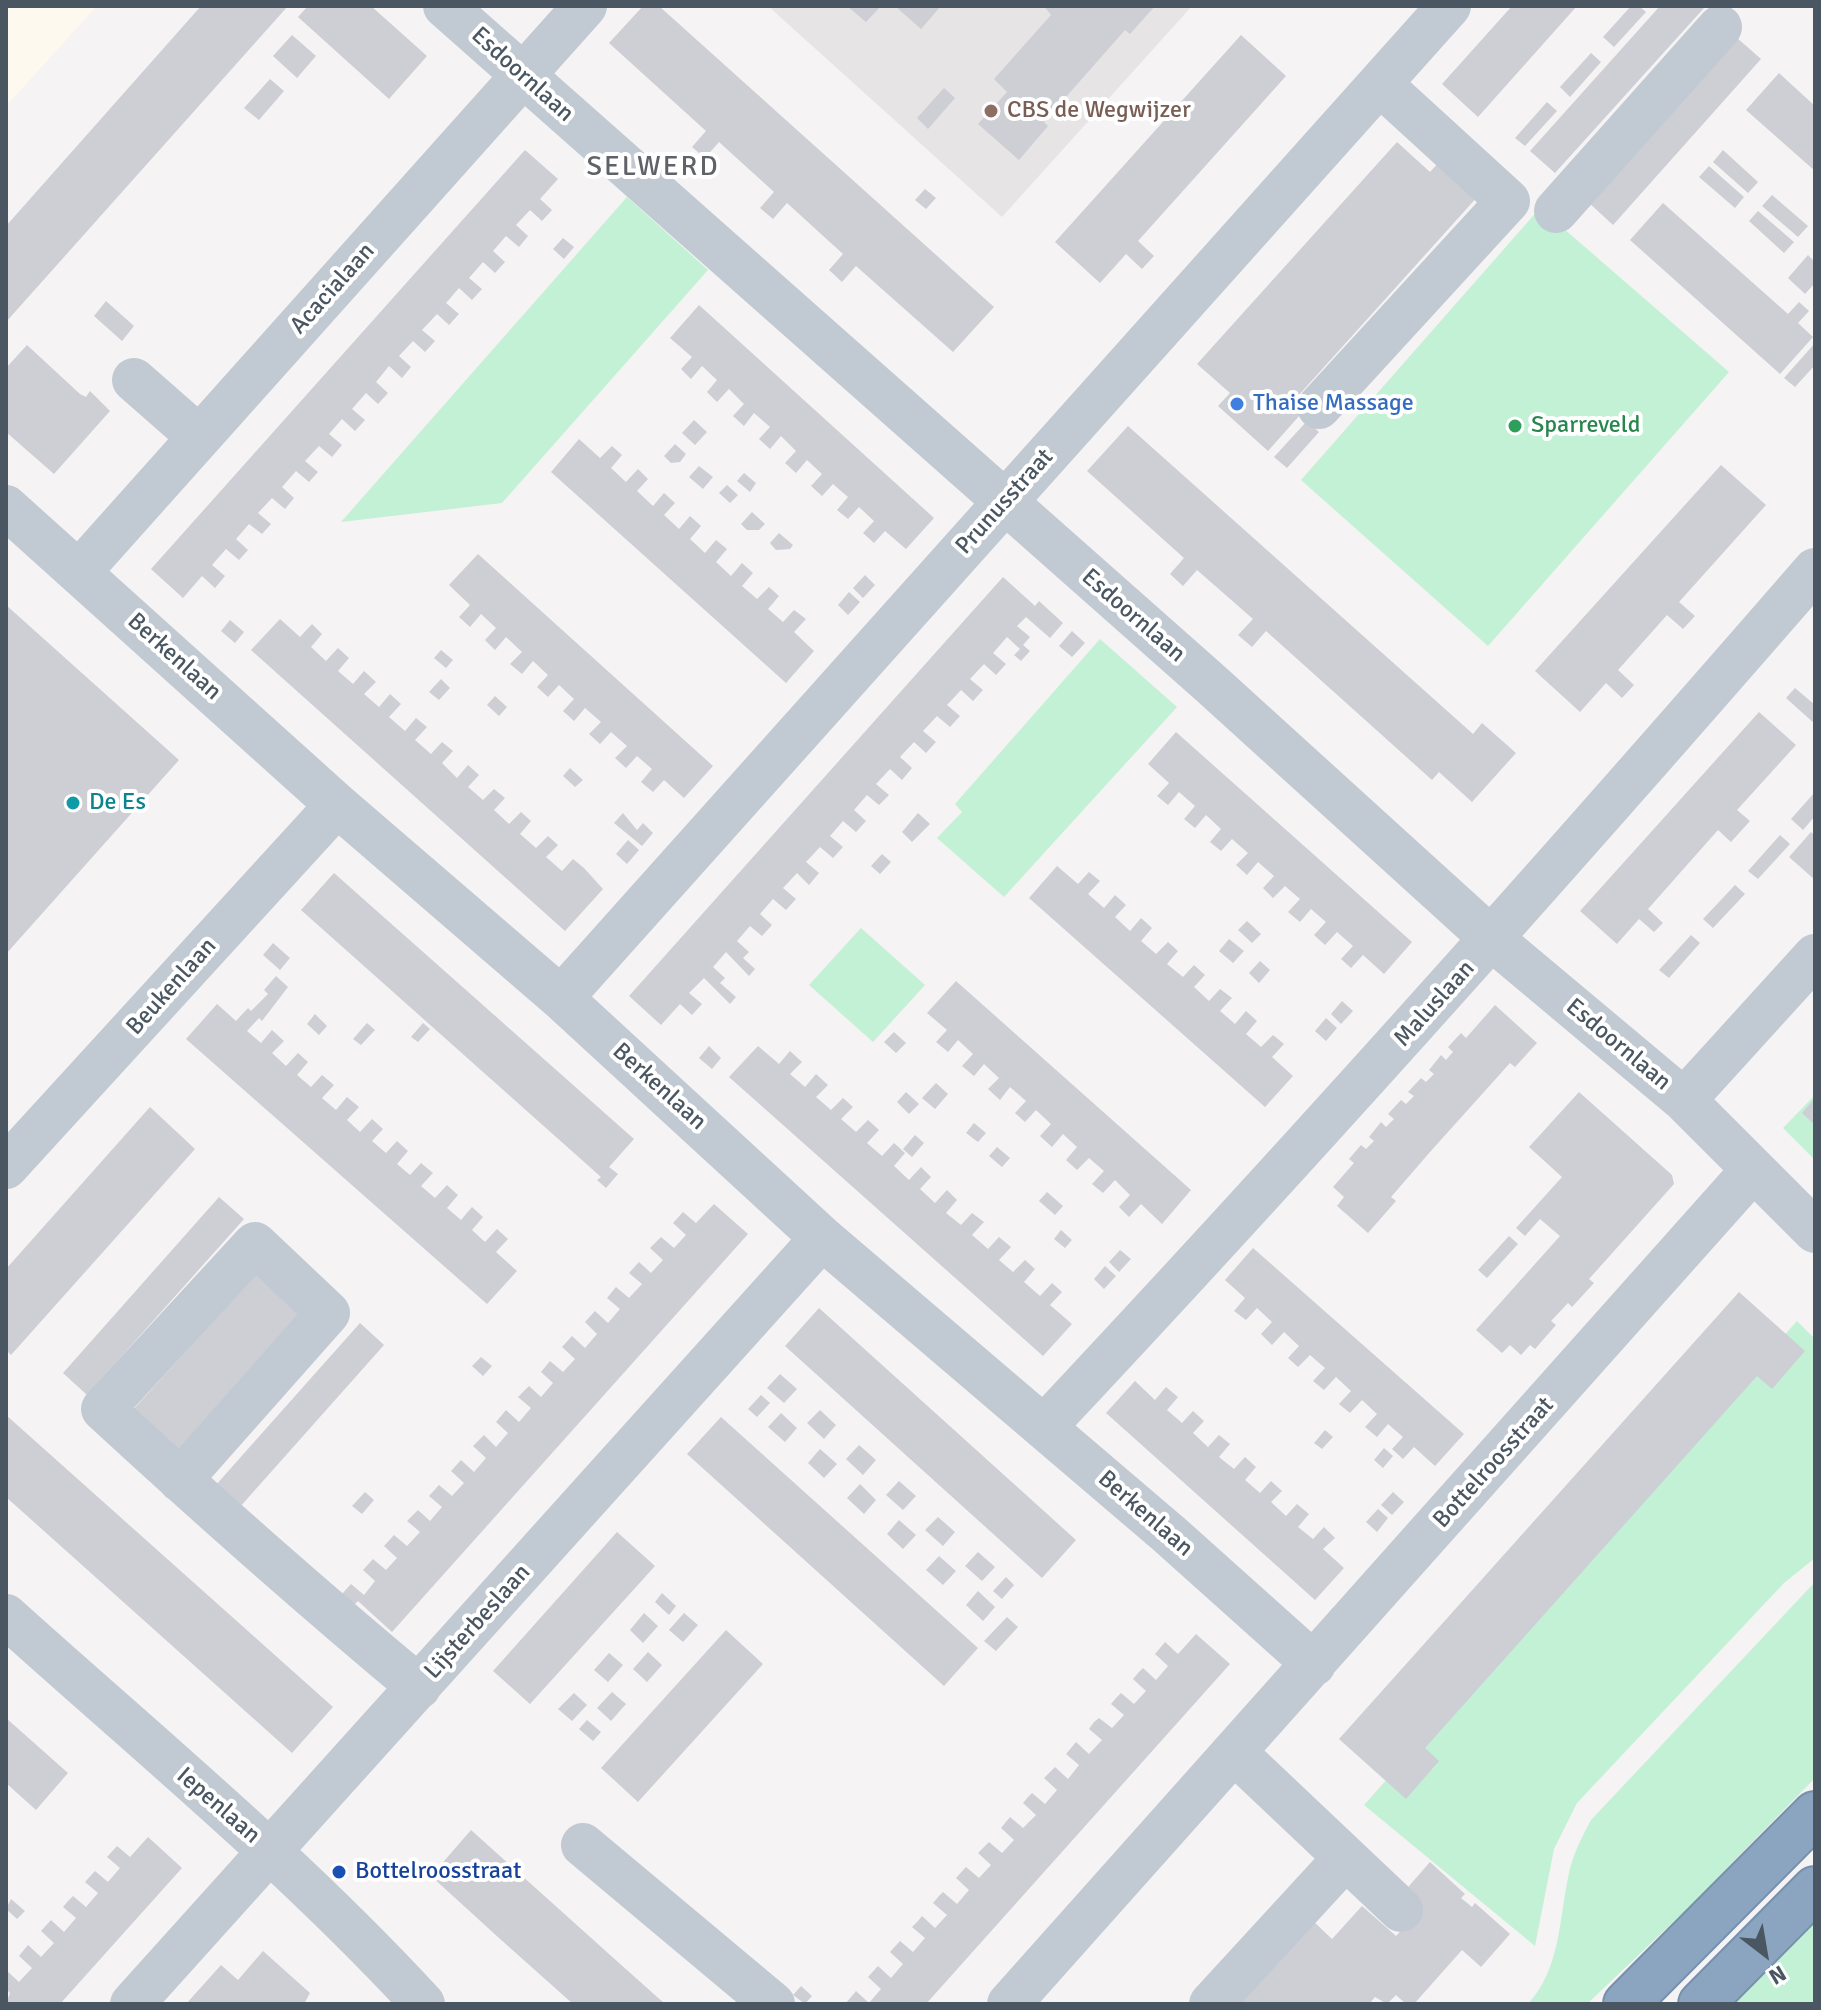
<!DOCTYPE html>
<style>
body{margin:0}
#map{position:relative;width:1821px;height:2010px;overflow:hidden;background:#f5f3f3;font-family:Signika,sans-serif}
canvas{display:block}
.frame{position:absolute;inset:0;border:8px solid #4a5661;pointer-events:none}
.north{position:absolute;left:1725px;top:1914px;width:80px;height:80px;-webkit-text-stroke:6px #fff;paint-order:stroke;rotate:149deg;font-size:22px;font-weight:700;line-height:32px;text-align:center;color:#4a5661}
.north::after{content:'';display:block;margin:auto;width:28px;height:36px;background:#4a5661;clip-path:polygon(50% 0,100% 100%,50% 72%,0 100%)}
</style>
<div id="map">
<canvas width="1821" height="2010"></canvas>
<div class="frame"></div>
<div class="north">N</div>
</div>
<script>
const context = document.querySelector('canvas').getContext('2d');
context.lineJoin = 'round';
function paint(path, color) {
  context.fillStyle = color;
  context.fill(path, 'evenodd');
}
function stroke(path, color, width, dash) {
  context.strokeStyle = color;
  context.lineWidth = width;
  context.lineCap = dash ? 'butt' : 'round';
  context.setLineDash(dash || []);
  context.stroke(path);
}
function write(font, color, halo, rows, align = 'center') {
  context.font = font + ' Signika,sans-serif';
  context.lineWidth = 8;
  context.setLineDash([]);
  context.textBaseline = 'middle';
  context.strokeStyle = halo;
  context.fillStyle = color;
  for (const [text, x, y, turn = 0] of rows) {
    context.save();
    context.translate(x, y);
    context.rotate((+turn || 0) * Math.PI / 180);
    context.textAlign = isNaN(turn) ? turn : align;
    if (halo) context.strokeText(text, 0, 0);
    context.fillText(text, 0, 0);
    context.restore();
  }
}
paint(new Path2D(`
 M6 6H97L6 106Z`), '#fdf9ef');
paint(new Path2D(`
 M768 6H1192L1002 217Z`), '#e6e4e5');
paint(new Path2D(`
 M627 197 708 270 502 503 341 522Z
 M1540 208 1729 372 1488 646 1301 480Z
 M1100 639 1177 707 1004 897 937 838 962 812 955 804Z
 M861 928 925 985 873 1042 809 985Z
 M1815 1095V1160L1783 1128Z
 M1797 1321 1815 1339V1558L1784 1583 1577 1803 1554 1849 1535 1946 1364 1805Z
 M1815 1582V1778L1686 1910 1587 2004H1528C1561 1968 1559 1918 1569 1873 1573 1854 1582 1837 1591 1820Z
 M1815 1911V2004H1725Z`), '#c3f1d5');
paint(new Path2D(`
 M201 6H288L6 322V226Z
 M308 6H371L427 56 389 99 298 17Z
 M643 6H659L994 307 953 352 856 266 842 282 829 270 843 254 787 203 773 219 760 208 774 192 719 142 705 158 692 147 706 131 609 43Z
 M847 6H881L866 22Z
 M895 6H941L921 29Z
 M1044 6H1155L1130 34 1125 30 1058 106 1044 122 1048 126 1019 160 978 124 1007 92 994 79 1051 15Z
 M1512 6H1577L1478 117 1442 84Z
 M1631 6H1639L1646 12 1614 47 1603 37Z
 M1660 6 1704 8 1555 173 1530 151Z
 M292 35 316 56 297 78 273 56Z
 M1241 35 1286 76 1138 241 1154 256 1142 269 1126 254 1100 283 1055 242Z
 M1736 37 1761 59 1613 225 1588 202Z
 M1591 53 1601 62 1570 97 1560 87Z
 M1779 73 1815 106V171L1746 110Z
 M270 79 284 91 259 120 244 108Z
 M944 88 955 98 928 129 917 118Z
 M1547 102 1557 111 1525 146 1515 138Z
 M1397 142 1430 172 1442 159 1479 195 1289 406 1300 415 1268 451 1218 406 1230 393 1197 364Z
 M525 150 558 179 540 199 552 210 542 221 530 210 516 225 528 236 519 247 506 236 493 251 505 262 495 273 483 262 469 278 482 289 472 300 459 288 446 303 459 314 449 325 437 314 422 330 435 341 425 352 413 341 399 356 411 367 402 378 389 366 376 382 388 393 378 404 366 393 352 409 365 420 355 431 342 419 329 434 342 445 332 457 319 446 305 461 318 472 309 482 296 471 282 487 294 498 285 509 272 498 258 513 271 524 262 534 249 524 236 539 248 550 239 560 226 549 212 565 225 576 215 588 202 576 183 598 151 569Z
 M1723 150 1758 182 1748 193 1713 162Z
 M1709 166 1744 197 1735 208 1699 177Z
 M925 189 936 198 926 209 915 200Z
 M1772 195 1808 226 1798 237 1762 206Z
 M1663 203 1788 314 1799 302 1809 311 1798 323 1813 337 1780 374 1630 240Z
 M1758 211 1794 242 1784 253 1749 221Z
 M563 238 574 247 564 259 553 249Z
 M1808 255 1815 262V283L1805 294 1788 278Z
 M106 301 134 326 122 341 94 316Z
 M699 305 934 518 906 549 885 531 874 543 863 533 874 521 859 507 848 519 837 510 848 497 833 484 822 496 811 486 822 474 807 460 796 473 785 463 796 451 781 436 770 449 759 439 770 427 754 413 744 426 733 416 744 404 729 389 717 402 707 392 717 380 702 366 691 379 681 369 692 357 670 338Z
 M1815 343V365L1795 387 1784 378Z
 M27 345 80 394 86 397 90 391 110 411 54 474 6 432V368Z
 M694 420 707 432 695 445 682 433Z
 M1307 421 1319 432 1287 468 1274 457Z
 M1128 426 1473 734 1482 723 1516 753 1472 802 1439 772 1432 780 1266 631 1252 647 1238 635 1253 619 1197 570 1183 586 1170 574 1184 558 1087 471Z
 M579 439 600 458 612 446 622 455 611 468 626 482 638 469 648 479 637 491 653 506 664 493 675 503 664 515 679 529 690 516 701 526 690 539 705 553 716 540 727 549 716 562 731 576 742 563 753 573 742 586 757 599 769 587 779 596 768 609 783 622 794 610 806 619 794 632 814 651 786 683 551 472Z
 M675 444 686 454 680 462 671 463 664 456Z
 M1721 465 1766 505 1679 602 1695 616 1683 629 1667 615 1618 670 1634 685 1622 698 1606 683 1580 712 1535 671Z
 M699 466 713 477 703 489 689 477Z
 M744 473 756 483 750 492 737 481Z
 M727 485 738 495 730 503 719 493Z
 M752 512 765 524 759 530H747L741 524Z
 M779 533 793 545 790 549 776 550 770 543Z
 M478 554 713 766 684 798 664 780 653 792 641 782 652 769 637 756 626 768 615 758 627 746 611 732 600 744 589 734 601 722 585 708 574 721 563 711 574 699 559 685 548 697 537 687 548 675 533 661 522 674 510 664 522 652 506 637 495 650 485 640 496 628 481 614 470 627 459 617 470 605 449 585Z
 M865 575 875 585 863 598 853 588Z
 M1003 577 1035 606 1039 601 1063 623 1050 638 1026 617 1017 626 1030 637 1023 645 1030 651 1021 661 1014 655 1020 649 1007 637 993 653 1006 664 996 675 984 664 970 679 983 690 973 701 961 690 947 705 960 716 950 727 937 716 923 731 936 742 926 753 914 742 900 757 912 768 902 780 890 769 876 784 889 795 879 805 867 795 854 810 866 821 856 832 843 821 830 836 843 847 833 858 820 847 806 862 819 873 809 885 797 873 783 888 796 899 786 910 773 899 760 914 772 925 762 936 750 926 737 941 749 952 743 958 755 969 749 976 726 952 713 967 725 978 720 983 736 997 730 1004 704 978 689 993 702 1004 692 1015 680 1004 661 1025 629 996Z
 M849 592 860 602 848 615 838 605Z
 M6 605 179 760 6 954Z
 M280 619 300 637 312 624 322 634 311 647 326 661 338 648 349 658 338 671 353 684 364 671 376 682 364 694 379 707 390 694 401 704 389 717 405 731 416 718 427 727 415 740 431 754 442 742 453 751 442 763 457 778 468 765 479 775 468 787 483 800 494 789 505 798 494 810 509 824 521 812 531 821 520 834 536 848 548 836 558 845 546 857 562 871 573 859 584 868 603 889 565 931 251 650Z
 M230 620 244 632 235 643 221 631Z
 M1072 631 1085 643 1072 657 1059 646Z
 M441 650 453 660 446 668 434 658Z
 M441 679 450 688 439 700 429 692Z
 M1795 688 1815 705V724L1786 698Z
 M495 696 507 707 499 716 487 705Z
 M1759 712 1796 745 1737 810 1750 821 1731 842 1718 830 1648 909 1663 923 1654 932 1639 919 1617 944 1580 911Z
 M1176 732 1412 942 1384 974 1363 955 1351 968 1341 959 1353 946 1337 932 1325 945 1314 935 1326 922 1311 909 1300 922 1288 912 1300 899 1285 886 1273 898 1263 888 1274 876 1258 862 1247 875 1236 865 1248 853 1232 839 1221 851 1210 842 1221 829 1206 815 1195 828 1184 819 1195 806 1179 792 1168 805 1157 796 1169 783 1148 764Z
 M570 768 583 780 575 787 563 776Z
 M1815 792V816L1803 830 1791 819Z
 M623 813 637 830 643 823 653 833 642 846 614 823Z
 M918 813 930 824 912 842 902 832Z
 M1811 832 1815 836V880L1789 857Z
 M1780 835 1790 844 1758 879 1748 871Z
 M628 840 639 850 627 864 616 854Z
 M882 854 891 862 880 874 871 866Z
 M1057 866 1078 884 1089 872 1100 881 1088 894 1104 908 1115 895 1126 905 1115 917 1130 931 1141 918 1152 928 1141 941 1156 954 1168 942 1178 951 1167 964 1183 977 1194 965 1205 975 1194 987 1209 1001 1220 989 1232 998 1220 1011 1235 1024 1246 1011 1257 1021 1246 1034 1261 1047 1273 1035 1284 1044 1272 1057 1293 1076 1265 1107 1029 898Z
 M334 873 634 1139 609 1167 618 1174 606 1188 597 1180 601 1177 301 910Z
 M1735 885 1745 894 1713 928 1703 919Z
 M1247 921 1261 934 1252 943 1238 930Z
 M1691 935 1700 943 1669 978 1659 970Z
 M1229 939 1244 951 1233 963 1219 951Z
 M273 943 290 958 280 970 263 955Z
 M1260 961 1270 970 1259 983 1249 973Z
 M276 976 288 987 262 1021 259 1018 247 1031 261 1043 272 1030 284 1041 272 1053 286 1066 298 1053 308 1062 297 1075 311 1087 322 1075 334 1085 322 1098 336 1110 347 1097 359 1107 347 1120 360 1132 372 1119 383 1129 372 1141 386 1153 397 1141 408 1151 397 1164 410 1175 421 1163 433 1173 421 1186 435 1198 447 1185 458 1195 447 1208 461 1220 472 1207 483 1217 472 1230 485 1242 497 1229 508 1239 496 1252 517 1271 487 1304 186 1039 217 1004 236 1021 248 1008 251 1011 268 994 264 990Z
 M956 981 1191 1190 1162 1224 1141 1204 1129 1217 1119 1207 1130 1195 1115 1180 1103 1193 1092 1184 1104 1171 1089 1158 1077 1170 1066 1160 1077 1147 1063 1134 1052 1147 1040 1136 1051 1124 1036 1110 1025 1122 1015 1113 1026 1101 1010 1087 1000 1100 988 1089 999 1078 984 1064 974 1076 962 1066 973 1054 958 1040 948 1052 936 1042 947 1030 927 1013Z
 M1342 1001 1353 1011 1341 1024 1331 1014Z
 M1495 1005 1537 1043 1515 1067 1510 1063 1430 1152 1391 1197 1396 1201 1368 1233 1337 1206 1344 1197 1333 1187 1354 1163 1349 1159 1361 1145 1366 1149 1374 1141 1369 1137 1381 1122 1386 1127 1394 1119 1388 1114 1401 1100 1406 1104 1414 1096 1408 1092 1421 1078 1426 1082 1434 1074 1429 1070 1441 1055 1446 1060 1453 1052 1448 1047 1461 1033 1466 1038Z
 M315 1014 327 1026 319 1035 307 1024Z
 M1326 1018 1337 1028 1326 1041 1315 1031Z
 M367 1023 375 1030 361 1045 353 1039Z
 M423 1023 430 1029 418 1042 411 1037Z
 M894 1032 906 1043 896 1053 884 1042Z
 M709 1046 721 1058 712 1069 699 1058Z
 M758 1046 779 1064 790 1051 802 1062 790 1074 805 1087 816 1074 828 1085 816 1097 831 1110 843 1098 853 1107 841 1119 856 1132 868 1120 879 1130 867 1143 882 1156 894 1143 905 1153 894 1166 909 1180 921 1167 931 1177 920 1189 935 1203 947 1190 957 1200 946 1213 961 1225 972 1213 984 1222 972 1235 988 1249 999 1237 1011 1247 999 1260 1013 1272 1025 1260 1035 1269 1024 1282 1040 1296 1052 1283 1062 1292 1050 1305 1072 1324 1043 1356 729 1077Z
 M936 1083 948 1094 935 1109 922 1098Z
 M906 1092 919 1104 909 1114 897 1102Z
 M1579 1092 1672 1175 1674 1184 1589 1279 1594 1283 1572 1307 1568 1303 1551 1321 1556 1325 1535 1349 1530 1345 1521 1355 1510 1345 1502 1353 1476 1330 1560 1236 1540 1219 1525 1236 1516 1228 1562 1177 1529 1147Z
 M1815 1098V1125L1802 1113Z
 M150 1107 195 1149 11 1355 6 1350V1269Z
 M974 1123 986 1133 978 1142 966 1133Z
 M915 1135 924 1143 912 1157 903 1149Z
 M997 1147 1010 1158 1002 1167 989 1156Z
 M1047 1192 1063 1206 1055 1215 1039 1201Z
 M219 1197 244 1219 87 1395 63 1373Z
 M714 1204 748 1234 392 1632 358 1601 353 1606 341 1595 351 1584 364 1595 375 1581 363 1570 373 1559 386 1570 397 1558 384 1546 394 1535 407 1546 420 1532 407 1521 418 1510 430 1521 442 1507 429 1496 439 1485 452 1496 464 1483 451 1471 461 1460 474 1472 486 1458 473 1446 484 1435 496 1447 508 1433 496 1422 506 1410 519 1422 531 1408 518 1397 529 1386 541 1397 553 1383 541 1372 550 1361 563 1372 575 1359 562 1347 572 1336 585 1348 597 1334 585 1322 595 1311 608 1323 620 1309 607 1298 616 1287 629 1298 642 1284 629 1273 639 1262 651 1273 663 1260 650 1248 661 1237 674 1248 686 1235 673 1223 683 1212 696 1223Z
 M1061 1230 1072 1240 1065 1248 1054 1239Z
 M1509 1236 1518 1244 1487 1278 1478 1270Z
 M1253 1248 1464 1434 1435 1466 1414 1447 1403 1459 1392 1449 1403 1437 1388 1424 1377 1437 1365 1427 1377 1414 1362 1400 1350 1413 1339 1404 1351 1391 1336 1377 1324 1390 1313 1381 1325 1368 1310 1355 1298 1367 1288 1358 1299 1346 1284 1332 1272 1345 1261 1334 1272 1322 1257 1308 1246 1320 1234 1311 1245 1298 1225 1280Z
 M1120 1250 1131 1259 1119 1272 1109 1262Z
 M1105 1266 1116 1276 1104 1289 1094 1279Z
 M262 1267 311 1311 181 1457 131 1412Z
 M1739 1292 1805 1351 1772 1389 1757 1376 1425 1748 1439 1761 1406 1799 1339 1739Z
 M819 1308 1076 1540 1042 1578 785 1346Z
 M360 1323 384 1345 239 1508 215 1486Z
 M481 1357 492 1366 483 1376 472 1366Z
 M780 1374 797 1389 784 1403 767 1388Z
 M1135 1381 1155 1400 1166 1387 1178 1397 1167 1410 1182 1423 1193 1411 1204 1421 1193 1433 1208 1447 1219 1435 1230 1444 1219 1457 1234 1469 1245 1457 1256 1467 1245 1480 1260 1493 1271 1481 1282 1491 1271 1502 1286 1516 1297 1504 1309 1514 1298 1527 1313 1539 1324 1527 1335 1538 1323 1549 1344 1568 1315 1600 1106 1413Z
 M761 1395 770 1403 757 1417 748 1409Z
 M820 1410 836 1425 824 1439 807 1423Z
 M781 1413 797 1428 785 1442 768 1427Z
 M6 1415 333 1707 292 1753 6 1497Z
 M721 1417 978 1648 944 1686 687 1454Z
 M1325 1430 1333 1437 1322 1449 1314 1443Z
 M859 1445 876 1460 863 1475 846 1459Z
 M1384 1448 1393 1456 1383 1468 1374 1460Z
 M820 1449 837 1464 824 1478 808 1463Z
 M899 1481 916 1496 903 1510 886 1495Z
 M860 1484 876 1500 864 1514 847 1498Z
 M365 1492 374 1500 362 1514 352 1506Z
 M1393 1492 1404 1502 1392 1515 1381 1505Z
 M1378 1509 1388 1518 1377 1532 1366 1522Z
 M938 1517 955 1532 943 1546 925 1530Z
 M899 1520 916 1535 903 1549 887 1534Z
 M617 1532 655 1566 530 1704 493 1671Z
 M978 1552 995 1567 982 1581 965 1566Z
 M939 1556 956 1571 943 1585 926 1570Z
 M1006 1577 1014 1585 1002 1599 993 1591Z
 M978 1591 995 1607 983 1621 966 1605Z
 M662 1593 676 1606 669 1615 655 1602Z
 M644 1613 658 1626 643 1643 630 1630Z
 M684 1613 698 1625 683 1642 669 1630Z
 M1007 1617 1018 1627 996 1651 984 1641Z
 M726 1630 763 1664 638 1802 601 1768Z
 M1196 1634 1230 1664 926 2004 846 2003 856 1991 869 2003 881 1989 868 1977 878 1966 891 1978 903 1964 890 1952 900 1941 913 1952 925 1938 912 1927 918 1921 922 1916 935 1928 947 1915 933 1903 939 1896 943 1892 957 1904 969 1890 956 1878 966 1867 979 1878 991 1865 978 1853 989 1842 1002 1853 1014 1840 1001 1828 1010 1817 1023 1828 1036 1815 1023 1803 1028 1797 1032 1793 1045 1804 1057 1790 1044 1778 1055 1767 1068 1779 1079 1765 1066 1754 1076 1742 1089 1754 1102 1740 1089 1729 1094 1722 1099 1718 1112 1728 1124 1715 1111 1704 1116 1698 1121 1693 1134 1704 1146 1691 1133 1679 1138 1673 1143 1668 1156 1680 1168 1666 1155 1654 1165 1642 1178 1654Z
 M648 1652 662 1665 647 1682 633 1669Z
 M609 1653 623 1665 608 1682 594 1670Z
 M612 1692 626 1704 611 1721 597 1708Z
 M574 1693 587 1705 572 1721 558 1709Z
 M6 1718 68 1773 36 1810 6 1783Z
 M587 1720 601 1732 593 1741 579 1729Z
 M471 1830 609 1954 665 2004H573L499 1938 431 1876Z
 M148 1837 182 1868 60 2004H6L10 1993 6 1989V1970L19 1982 32 1968 19 1956 23 1951 28 1945 41 1957 54 1943 41 1931 51 1920 64 1932 76 1918 63 1907 68 1901 73 1896 86 1907 98 1893 85 1882 95 1871 108 1882 120 1868 107 1857 117 1846 130 1857Z
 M1430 1862 1465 1894 1461 1898 1472 1907 1475 1903 1510 1934 1481 1967 1462 1950 1414 2004H1406L1396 1995 1387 2004 1375 1997 1369 2004H1236L1312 1920 1332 1939 1362 1906 1396 1936 1420 1911 1402 1894Z
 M11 1899 25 1911 17 1919 6 1909Z
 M263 1951 310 1993 304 2004H186L221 1965 238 1980Z
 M801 1986 812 1996 805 2004 793 1995Z`), '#cdcfd5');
const highway = new Path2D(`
 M1626 2004 1815 1814
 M1701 2004 1815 1889`);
stroke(highway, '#7690ad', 48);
stroke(new Path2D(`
 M445 6 1210 683 1493 940 1684 1100 1815 1231
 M1556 211 1720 27
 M134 380 199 437
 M1319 407 1508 201 1380 84
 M6 507 337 805 561 998 822 1238 1170 1535 1314 1664
 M79 572 585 6
 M561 998 1449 6
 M1684 1100 1815 956
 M6 1167 337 805
 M1044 1427C1307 1147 1563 860 1815 570
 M180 1480 328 1313 255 1244 103 1409C206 1504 311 1597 419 1687
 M6 1616C147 1743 294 1864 423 2004
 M1234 1752 1401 1910
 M583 1845 773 2004
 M132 2004 822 1238
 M1009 2004 1752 1171
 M1211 2004 1336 1868 1339 1852`), '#c1cad2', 44);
stroke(highway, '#8ba5c1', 44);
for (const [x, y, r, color] of [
 [991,111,8,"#8d6e63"],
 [1237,404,8,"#3f7fe0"],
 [1515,426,8,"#2e9e5b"],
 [73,803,8,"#0f9aa8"],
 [339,1872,8,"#1a4fb4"]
]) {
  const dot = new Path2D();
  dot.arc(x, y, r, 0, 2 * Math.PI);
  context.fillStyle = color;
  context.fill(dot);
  stroke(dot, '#fff', 3);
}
write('24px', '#4a5661', '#fff', [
 ["Esdoornlaan",522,75,42],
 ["Acacialaan",333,289,-48],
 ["Prunusstraat",1005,502,-48],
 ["Esdoornlaan",1133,616,41],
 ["Berkenlaan",174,657,42],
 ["Beukenlaan",172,987,-48],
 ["Maluslaan",1435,1004,-48],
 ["Esdoornlaan",1618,1045,40],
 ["Berkenlaan",659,1087,42],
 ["Bottelroosstraat",1494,1463,-48],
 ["Berkenlaan",1145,1514,41],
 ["Lijsterbeslaan",478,1622,-48],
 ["Iepenlaan",218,1806,41]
]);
write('24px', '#785e54', '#fff', [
 ["CBS de Wegwijzer",1007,111]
], 'left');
write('24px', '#366cbe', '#fff', [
 ["Thaise Massage",1253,404]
], 'left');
write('24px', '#27864d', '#fff', [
 ["Sparreveld",1531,426]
], 'left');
write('24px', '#0d838f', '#fff', [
 ["De Es",89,803]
], 'left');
write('24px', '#164399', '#fff', [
 ["Bottelroosstraat",355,1872]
], 'left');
context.letterSpacing = '2px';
write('28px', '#5f6368', '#fff', [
 ["SELWERD",653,168]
]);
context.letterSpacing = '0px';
</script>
